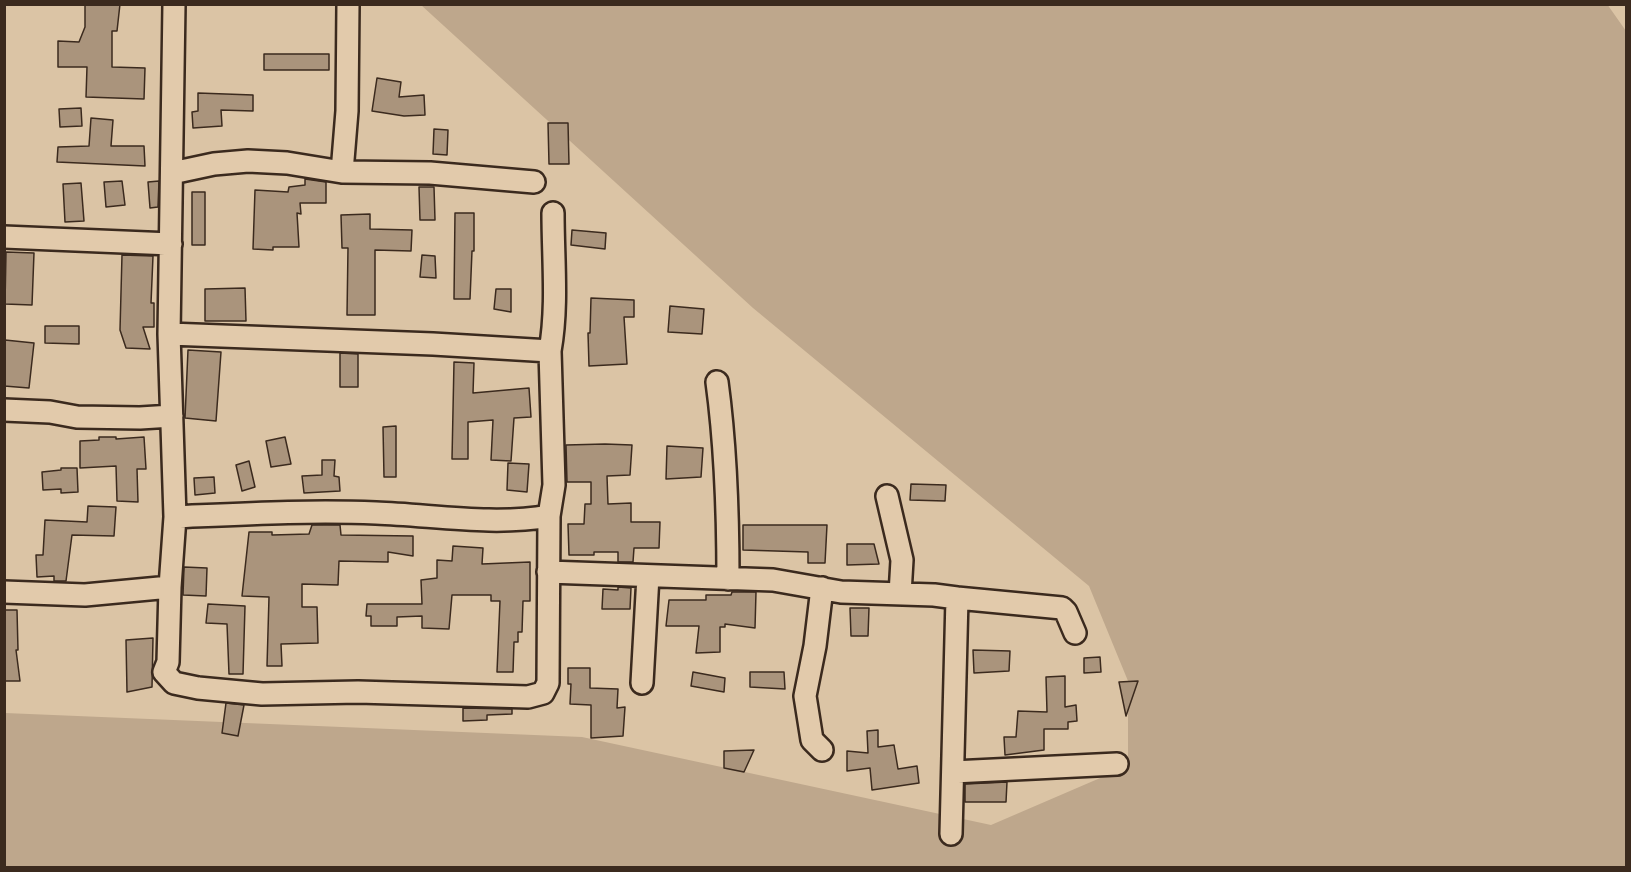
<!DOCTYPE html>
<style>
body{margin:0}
#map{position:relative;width:1631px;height:872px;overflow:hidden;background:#dbc4a5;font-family:Mali,sans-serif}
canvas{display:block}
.frame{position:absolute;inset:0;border:6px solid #3b2a1e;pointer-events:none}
</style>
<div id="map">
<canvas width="1631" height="872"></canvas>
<div class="frame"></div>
</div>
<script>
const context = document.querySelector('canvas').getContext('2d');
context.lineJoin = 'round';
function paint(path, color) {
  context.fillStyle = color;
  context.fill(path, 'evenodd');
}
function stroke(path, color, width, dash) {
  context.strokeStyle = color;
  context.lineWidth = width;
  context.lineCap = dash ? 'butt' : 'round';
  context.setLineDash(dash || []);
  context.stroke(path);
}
paint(new Path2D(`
 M1607 4 1626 31V867L5 868V713L582 737 991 825 1128 766V681L1089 586 753 308 421 5Z`), '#bea78c');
const building = new Path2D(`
 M85 4H120L117 31H112V67L145 68 144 99 86 97 87 67H58V41L79 42 85 27Z
 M264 54H329V70H264Z
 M377 78 401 82 399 97 424 95 425 115 404 116 372 111Z
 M198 93 253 95V111L221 110 222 126 193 128 192 112 198 111Z
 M81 108 82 126 60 127 59 109Z
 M91 118 113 120 111 146H144L145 166 57 162 58 147 89 146Z
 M548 123H568L569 164H549Z
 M434 129 448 130 447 155 433 154Z
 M305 179 326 182V203H300L301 214 297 213 299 247H273V250L253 249 255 190 288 192 289 187 305 185Z
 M122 181 125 205 106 207 104 182Z
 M159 181 158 207 150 208 148 182Z
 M81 183 84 221 65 222 63 184Z
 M419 187H434L435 220H420Z
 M192 192H205V245H192Z
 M455 213H474V251H472L470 299H454Z
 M370 214V229L412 230 411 251 375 250V315H347L348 248H342L341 215Z
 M572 230 606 233 605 249 571 245Z
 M6 252 34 253 32 305 5 304Z
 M122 255 153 256 151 303H154V327H143L150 349 126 348 120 330Z
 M422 255 435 256 436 278 420 277Z
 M245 288 246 321H205V289Z
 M496 289H511V312L494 309Z
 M591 298 634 300V317H624L627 364 589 366 588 333H590Z
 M670 306 704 309 702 334 668 332Z
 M45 326H79V344L45 343Z
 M5 340 34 343 29 388 4 386Z
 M188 350 221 352 216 421 185 418Z
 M340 353 358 354V387H340Z
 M454 362 474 363 473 393 529 388 531 417 514 418 511 461 491 460 493 420 468 422V459H452Z
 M396 426V477H384L383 427Z
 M99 437H116V439L144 437 146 469H137L138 502 117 501 116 466 80 468V441L99 440Z
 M285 437 291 464 271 467 266 441Z
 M605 444 632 445 630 475 607 476 608 504 631 503V522H660L659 548H634L633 562H618V552H594V555H569L568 524H584L585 504H591V482H567L566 445Z
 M667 446 703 448 701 477 666 479Z
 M322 460H335L334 476 339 477 340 491 304 493 302 476 322 475Z
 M249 461 255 487 242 491 236 465Z
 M508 463 529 464 527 492 507 490Z
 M61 468H77L78 492 61 493V489L43 490 42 472 61 470Z
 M214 477 215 493 195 495 194 478Z
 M911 484 946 485 945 501 910 500Z
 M88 506 116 507 114 536 72 535 66 581H54V576L37 577 36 555H43L45 520 87 522Z
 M312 525H340L341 535 413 536V556L388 552V562L339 561 338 585 302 584V607H317L318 643 281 644 282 666H267L269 597 242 596 249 532H272V535L309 534Z
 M743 525H827L825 563H808V552L743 550Z
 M847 544H874L879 564 847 565Z
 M453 546 483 548 482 564 530 562V601H523L522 632H518V642H514L513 672H497L500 601H491V595H452L449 629 422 628V616L397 617V626H371V616H366L367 604H422L421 580 437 578V560L452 561Z
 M184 567 207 568 206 596 183 595Z
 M618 587 631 588 630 609H602L603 589 618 590Z
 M732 592H756L755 628 725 624V627H720V652L696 653 699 626H666L669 600H706V595H731Z
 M208 604 245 606 243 674H229L227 624 206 623Z
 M850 608H869L868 636H851Z
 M4 610H17L18 650H16L20 681H4Z
 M153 638 152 687 127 692 126 640Z
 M973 650 1010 651 1009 671 974 673Z
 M1100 657 1101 672 1084 673V658Z
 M568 668H590V688L618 689 617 708 625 707 623 736 591 738V705L570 704 571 684H568Z
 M693 672 725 678 724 692 691 686Z
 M750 672H784L785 689 750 687Z
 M1065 676V707L1076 705 1077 721 1068 722V729H1044V750L1005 755 1004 737H1016L1018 711 1047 712 1046 677Z
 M1138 681 1126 716 1119 682Z
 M226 703 244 705 238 736 222 733Z
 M463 708 512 709V714L487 715V720L463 721Z
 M878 730V747L894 745 898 769 917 766 919 783 872 790 870 768 847 771V751L868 753 867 731Z
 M754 750 744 772 724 768V751Z
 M1007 782 1006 802H965V784Z`);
paint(building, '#aa947c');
stroke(building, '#3b2a1e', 1.5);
const minor = new Path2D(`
 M174 4 169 334 175 517 170 587 168 662 164 672 174 683 198 688 262 694 358 692 528 697 543 693 548 683 549 516
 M342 172 347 111 348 4
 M172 173 214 164 248 161 287 163 342 172 430 173 534 182
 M4 237 171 244
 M169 334 433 344 550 351
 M717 382C726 448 728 513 728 579
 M4 410 50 412 77 417 140 418 172 416
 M887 496 902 560 900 594
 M175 517C242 514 309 510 376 513 433 515 493 526 549 516L554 485 550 351C558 306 553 259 553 213
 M548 572 773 580 841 592 934 595 957 598 951 834
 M4 592 85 595 170 587
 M957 598 1062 608 1066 612 1075 633
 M642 683 648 576
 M822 750 812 740 805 696 815 646 822 588
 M953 772 1117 764`);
stroke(minor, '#3b2a1e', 26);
stroke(minor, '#e2caab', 21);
</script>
